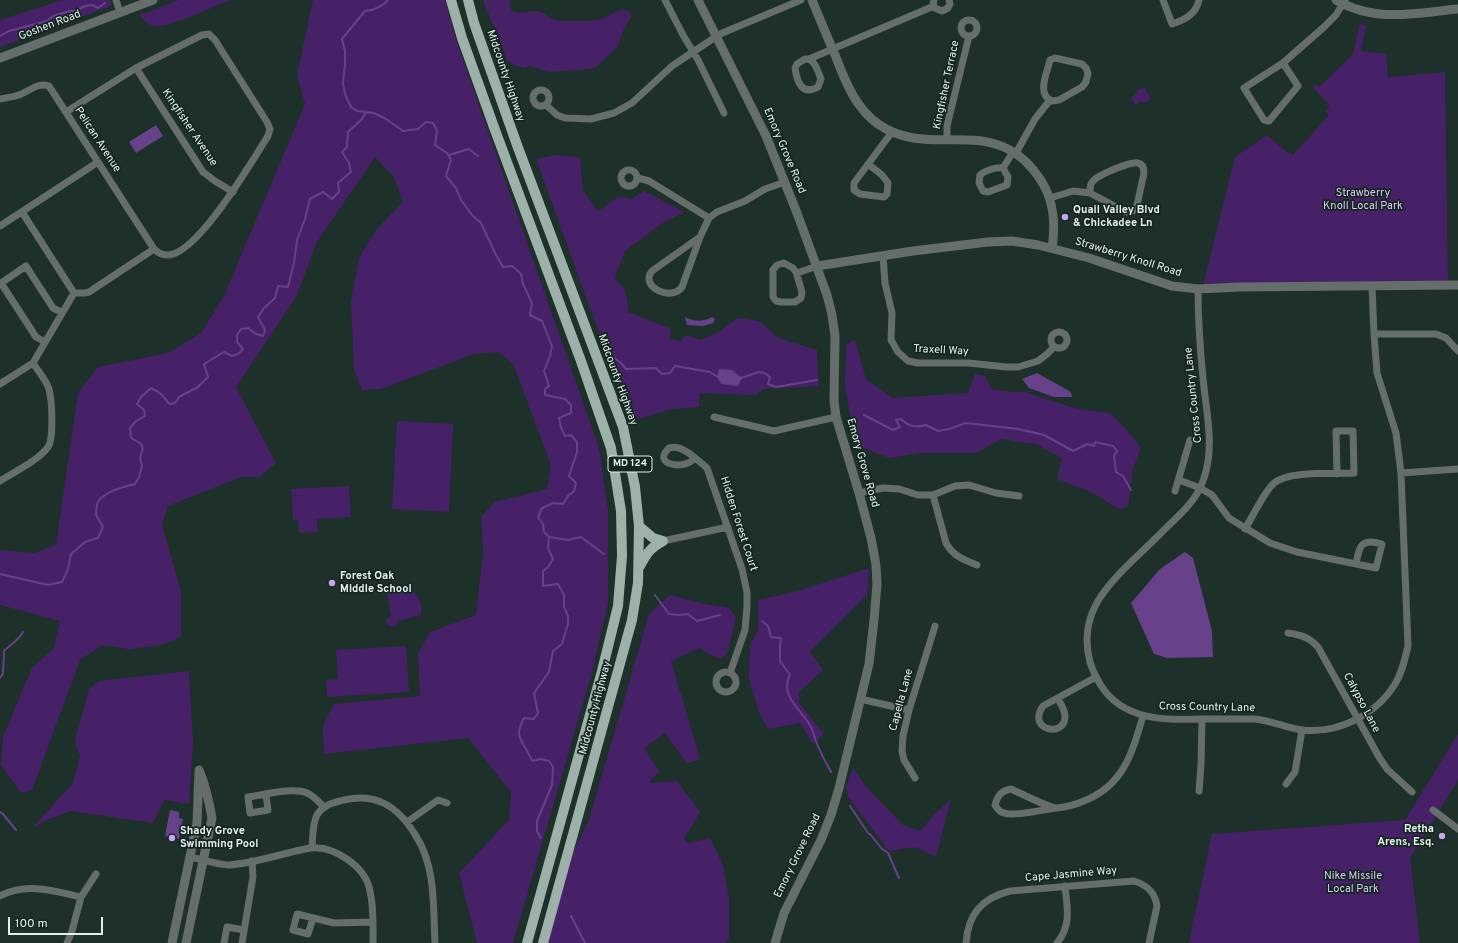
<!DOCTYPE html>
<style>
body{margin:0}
#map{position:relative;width:1458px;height:943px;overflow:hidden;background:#1d3029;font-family:Overpass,sans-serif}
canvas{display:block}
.scale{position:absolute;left:8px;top:917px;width:95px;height:18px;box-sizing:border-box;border:2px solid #e4efeb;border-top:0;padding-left:5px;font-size:12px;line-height:14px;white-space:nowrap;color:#e4efeb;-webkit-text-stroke:3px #142620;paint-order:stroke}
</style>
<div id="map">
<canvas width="1458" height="943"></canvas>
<div class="scale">100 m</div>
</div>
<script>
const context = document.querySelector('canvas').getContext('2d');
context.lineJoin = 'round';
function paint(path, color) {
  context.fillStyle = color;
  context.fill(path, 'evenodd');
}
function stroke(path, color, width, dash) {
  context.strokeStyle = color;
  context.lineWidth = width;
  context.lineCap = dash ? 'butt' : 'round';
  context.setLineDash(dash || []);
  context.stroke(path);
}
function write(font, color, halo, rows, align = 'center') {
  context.font = font + ' Overpass,sans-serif';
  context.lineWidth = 3.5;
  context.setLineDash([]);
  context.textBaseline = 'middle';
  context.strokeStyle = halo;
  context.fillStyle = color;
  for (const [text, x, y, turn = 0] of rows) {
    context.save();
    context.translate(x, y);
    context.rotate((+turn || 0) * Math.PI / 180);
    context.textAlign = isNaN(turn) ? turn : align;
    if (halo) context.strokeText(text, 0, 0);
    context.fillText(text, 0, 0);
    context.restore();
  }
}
paint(new Path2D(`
 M62 0H110L111 6 0 47V20Z
 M179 0H230C215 6 167 29 153 26 147 24 143 19 139 15Z
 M313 0H445L456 40 599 448 608 510V603L592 672 513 943H477L459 873 509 820 511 792 468 738 324 754 323 726 334 704 420 696 418 654 430 632 476 615 483 552 481 517 495 502 547 489 551 465 513 363 498 352 474 354 381 389 362 390 354 369 351 302 359 258 376 230 403 202 394 177 375 157 317 242 296 297 236 387 276 463 259 477H241L168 506 162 525 181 591V637L161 645 129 649 102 645 80 660 32 790 21 793 1 765 3 737 32 668 54 648 60 621 0 605V550L34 553 56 545 78 393 98 367 168 353 201 333 224 296 305 104 297 75Z
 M483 0H509L511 10C520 15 527 11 536 11 544 11 548 18 555 20 561 22 595 21 602 19 612 16 618 6 630 12L632 16 625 26 617 47 596 67 590 69 549 72 530 66 524 68 514 65 506 60C502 40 490 20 483 0Z
 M1360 24 1366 25 1361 51 1386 54 1388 77 1445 72 1448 283 1203 286 1235 157 1267 135 1289 154 1290 152 1293 155 1329 115 1325 112 1330 106 1312 86 1315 84 1319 87 1353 54Z
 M1144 87 1151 99 1145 103 1142 101 1135 105 1131 98 1137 93V91Z
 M557 155 580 157 583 191 598 211 618 197 632 199 644 191 684 212 661 224 625 251 614 279C626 286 628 299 628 312L671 329 669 339 681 341 685 335 701 340 718 332 738 318 759 321 778 338 817 350 819 386 764 389 755 395 700 393 699 407 672 409 631 421 536 159Z
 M855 340 866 379 892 398 968 393 975 374 985 376 991 389 1013 392H1025L1078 409 1110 413 1125 428 1141 448 1133 468 1128 507 1118 509 1093 493 1057 479 1062 458 1036 444 1001 439 976 453H920L889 458 856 445 845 387 846 344Z
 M397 421 453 424 449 512 392 509Z
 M349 486 351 517 317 519 318 532 299 533 298 520H293L291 489Z
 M869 568 867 595 810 652 823 670 799 692V703L824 734 813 744 800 723 768 729 759 712 749 679 750 645 758 630V600L798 591Z
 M403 587C417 590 423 601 421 615L397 621 396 626 392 627 387 624 386 620 391 616 387 592 390 590Z
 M670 595 705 604 730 608 736 618 727 654 719 659 699 648 671 661 700 759 687 764 665 733 644 748 660 772 651 779V783L677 781 700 812 684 839 689 843 710 838 723 865 729 898V938L725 943H543L563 872 589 820 649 614Z
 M406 646 409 692 327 697 326 680 338 679 336 650Z
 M189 671 193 743 189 804 164 800 153 823 71 811 52 818 33 827 73 783 80 756 75 741 89 689 99 681Z
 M1458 734V780L1410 858 1420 943H1189L1212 834 1405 820Z
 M853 768 869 790 903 825 920 831 935 814 951 799 936 857 916 847 889 851 848 797 846 787Z`), '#472167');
paint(new Path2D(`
 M156 125 163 136 136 153 129 142Z
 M685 317C694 322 703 322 712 317L715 319 713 323 703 326 687 325Z
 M719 369 732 370 742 378 738 386 721 384 717 377Z
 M1037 373 1071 392 1072 397H1054L1029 388 1022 379Z
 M1185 552 1193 558 1212 631 1213 657 1167 658 1154 654 1131 603 1160 569Z
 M170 810 179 812V818L183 819 179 839 165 836Z`), '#67428b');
stroke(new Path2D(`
 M388 0C382 7 375 10 365 11L342 39 345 51V64L343 83 345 94 351 107 357 111 374 113 386 119 403 131 418 129 426 122 433 123 437 130 435 145 447 153 451 160 446 176 456 188 461 200 472 215 481 223 495 253 503 267 512 266 521 274 523 284 532 303 530 315 542 321 552 346 550 356 544 371 549 386 545 389V395L565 399 571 405V413L559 418 561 427 565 436 571 435 577 442V452L569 476 576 483 574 491 568 496 563 504 553 503 542 508 538 517 543 524 544 532 549 537 548 548 553 559 548 567 543 571V586L558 584 564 595V607L568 616V624L562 644 553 651 549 672 534 693 538 713 534 719 524 718C512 739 525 742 532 761L541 759 549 761 553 767 552 785 537 821V831L541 838
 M0 36 9 31 47 21 53 16 70 11H75L85 6 92 5 98 8 105 3
 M449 155 469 149 478 156
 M613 357 621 363 626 369 656 368 662 374 670 373 675 366 710 372 718 377
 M740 378C752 376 759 367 770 377L768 384 776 387 817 380
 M864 415 893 430 900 427 896 420 901 419C909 427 916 428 926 425L938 431 949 429 966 423 1018 429 1044 435 1073 451 1087 444 1094 446 1095 442 1113 446 1117 451 1114 456 1116 472 1123 476 1131 490
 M549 537 568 540 581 537 604 554
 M0 574 48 585 62 582 68 569 71 554 85 542 98 538 103 527 96 515C96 511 96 505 98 502 105 491 123 487 135 484L139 477 142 466 140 458 143 448 140 443 131 438 130 428 136 421 145 416 144 410 137 404 141 397 151 388C160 392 164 396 169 404L175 403 179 397 198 387 208 377 204 364 224 352 232 356 238 354 243 349 237 342V335L241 329 248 328 256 334 263 336 265 330 258 317 264 308 275 298 278 286 288 287 294 263 297 240 305 219 310 199 323 192 332 199 339 192 338 183 351 172 349 163 342 152 347 147 348 132 362 119 366 112
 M655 595 669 614 679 615 688 614 697 621 720 615
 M762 621 768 626 771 637 781 638 780 647V661L790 675C778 697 805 712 812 729 814 734 815 739 817 744 821 754 826 763 831 772
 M0 678 3 674 4 651C11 644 18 641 23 632
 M850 806 868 833 871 835 881 848 888 853 899 878
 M0 812 3 814 16 830
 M571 916 585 943`), '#67428b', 2);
stroke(new Path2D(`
 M116 0 120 12
 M665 0 683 35 698 60 724 113
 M934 0 933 5 935 8 942 11 948 8 950 4 949 0
 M1163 0 1172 24C1185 20 1196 14 1199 0
 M961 28a8 8 0 1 1 16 0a8 8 0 1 1-16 0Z
 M1055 58 1082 64 1086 68 1088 73 1086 82 1082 87 1059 100 1052 101C1037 95 1046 75 1049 64L1050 60Z
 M805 59C815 58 818 72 821 79L818 87C802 96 797 82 795 68L797 64Z
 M809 59 934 6
 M1283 63 1298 86 1269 121 1264 120 1244 88 1283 63 1324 27 1336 15 1345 0
 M136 68 203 172 215 181 233 192
 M533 98a8 8 0 1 1 16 0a8 8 0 1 1-16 0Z
 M0 99C6 98 13 97 19 95 30 91 37 82 49 86L154 249C158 253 162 255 168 255 198 254 252 161 268 136L270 129 267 122 215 40 209 34 202 35 136 68 66 112
 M546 105 557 115 565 118 591 119 614 113 632 103 672 66 720 34 801 0
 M947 139V126L969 36
 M1016 153 1035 119 1050 100
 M868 164 882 175 888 183 887 194 884 197 860 194 854 190V183L892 132
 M1003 168C996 167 986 170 980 175L979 183 983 191 988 192 1007 185 1008 177 1003 168 1013 152
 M621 178a8 8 0 1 1 16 0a8 8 0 1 1-16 0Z
 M638 178 649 181 709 218
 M1050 198 1073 191 1090 193C1090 188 1090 184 1093 181 1098 175 1131 161 1138 163 1143 164 1144 168 1144 173L1137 205 1133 211 1126 212 1090 193
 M0 226 98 162
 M700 237 652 271C639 287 672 302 682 287L700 237 709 218 717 212 745 201 765 189 785 182
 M883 256 885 283 892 313 891 340 898 352 908 361 918 363H969L1006 367H1018L1038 361 1047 354 1054 347
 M784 263 793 268 796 272 802 292 801 298 795 302H781L776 301 773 297V270L777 265Z
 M797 273 817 266
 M1198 289C1198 319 1200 348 1203 378 1206 411 1215 446 1204 478 1198 498 1183 512 1168 526 1156 538 1145 549 1133 560 1103 589 1078 617 1090 662 1092 669 1096 677 1100 684 1123 722 1167 720 1205 719 1222 719 1238 719 1254 719 1270 720 1286 728 1302 730 1338 734 1376 715 1395 684 1402 673 1405 659 1408 646L1401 473 1396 433 1377 373 1374 334 1372 286
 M74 293H85L89 292 154 249
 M1051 340a8 8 0 1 1 16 0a8 8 0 1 1-16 0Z
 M1374 334H1436L1446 338 1458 351
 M45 342 36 337 1 283 26 266 53 308 61 312
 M0 384 33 363 74 293 22 212
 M714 417 774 431 836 417
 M694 459C684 470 651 465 669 448 682 443 698 461 707 468L742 569 747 592V607L745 630 730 673
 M1401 473 1458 469
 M1179 480 1200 488 1212 495 1229 518 1270 543 1297 552 1376 568 1382 544C1362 538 1359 545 1356 564
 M0 481C14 472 38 461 48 447 54 438 52 400 49 389 46 380 38 371 33 363
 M1175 491 1190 440
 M859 493 883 488 899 489 918 495H933L955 486 969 485 996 493 1019 496
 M933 495 946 543C953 556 964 560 977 565
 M1245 529C1253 516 1263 494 1273 484 1288 470 1334 474 1354 473L1353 431H1336L1337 474
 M663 541 728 527
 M1288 633C1301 635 1309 637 1318 647L1379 757 1387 769 1412 792
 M716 682a10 10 0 1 1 20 0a10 10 0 1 1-20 0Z
 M860 699 909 710
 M1058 699C1061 704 1065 710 1065 716 1066 738 1026 731 1043 706L1096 677
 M915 778 904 760 902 751 903 736 909 710 935 626
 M1286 784 1295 772 1302 730
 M1199 791 1201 765 1202 719
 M266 795 268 810 250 813 248 797C264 795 292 787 307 793 314 796 319 802 324 807
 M1057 808C1045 809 1013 817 1004 813 999 812 997 808 995 805 998 795 1001 791 1011 789 1020 793 1049 808 1057 808 1066 807 1077 804 1084 801 1124 785 1132 753 1143 716
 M1433 810 1458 829
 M407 822 438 800 447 803
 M312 848C313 837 312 825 317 815 322 806 331 803 340 801 375 791 398 806 416 836 436 867 433 907 435 943
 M190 857C201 859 218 865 229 865 256 863 283 853 310 848 334 845 366 867 370 891 374 908 373 926 373 943
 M0 896C27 882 54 891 81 897
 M313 918 308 934 293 930 297 914 334 923 373 922
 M67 943 72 931 81 897 96 874
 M224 943 227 927 244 930
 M242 943 253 877 252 861
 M966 943C968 914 982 898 1010 891L1134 881C1147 885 1155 892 1157 906L1149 943
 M1057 943C1072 924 1067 908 1065 886`), '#656e6a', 7);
stroke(new Path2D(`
 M698 0 766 136 797 213 827 295 832 315 835 336 834 401 836 417 859 493 871 538 876 565 877 584 874 620 869 664 839 788 831 815 821 840 784 913 775 943
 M812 0C819 17 826 34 833 50 844 77 853 106 878 124 931 161 993 112 1038 176 1054 198 1056 222 1052 248
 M1336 0C1375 23 1416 13 1458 9
 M0 58 153 0
 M817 266 913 251 988 242 1012 241 1038 245 1089 258 1172 286 1198 289 1240 287 1458 285
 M172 943 197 823 199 772
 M186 943 212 818C209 801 206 786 199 770`), '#656e6a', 9);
stroke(new Path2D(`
 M451 0 462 38 495 130 581 361 611 448 621 511 622 556 618 606 602 671 527 943
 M468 0 474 23 517 145 623 427 635 487 639 526 638 583 632 620 543 943
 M639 526 653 538 663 541
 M640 566C647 553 650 548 663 541`), '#9db0a9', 10);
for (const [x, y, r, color] of [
 [1065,217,4,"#c8a5ee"],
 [332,583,4,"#c8a5ee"],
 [1442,836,4,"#c8a5ee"],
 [172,838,4,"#c8a5ee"]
]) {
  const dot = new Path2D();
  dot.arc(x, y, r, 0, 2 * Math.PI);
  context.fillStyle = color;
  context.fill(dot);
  stroke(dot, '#142620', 1.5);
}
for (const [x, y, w] of [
 [630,464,44]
]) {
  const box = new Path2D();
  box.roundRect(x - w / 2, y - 8, w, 16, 3);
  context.fillStyle = '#142620';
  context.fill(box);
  stroke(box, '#e4efeb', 1);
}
write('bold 10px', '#e4efeb', null, [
 ["MD 124",630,464]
]);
write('11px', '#e4efeb', '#142620', [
 ["Goshen Road",50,26,-21],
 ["Midcounty Highway",505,76,71],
 ["Kingfisher Terrace",947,85,-78],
 ["Kingfisher Avenue",189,128,56],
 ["Pelican Avenue",97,140,57],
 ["Emory Grove Road",784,151,67],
 ["Strawberry Knoll Road",1128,258,17],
 ["Traxell Way",941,351,3],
 ["Midcounty Highway",617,380,70],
 ["Cross Country Lane",1194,395,-96],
 ["Emory Grove Road",862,463,74],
 ["Hidden Forest Court",738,524,72],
 ["Capella Lane",902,700,-75],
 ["Calypso Lane",1361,703,62],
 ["Midcounty Highway",596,708,-75],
 ["Cross Country Lane",1207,708,1],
 ["Emory Grove Road",798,856,-64],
 ["Cape Jasmine Way",1071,875,-5]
]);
write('11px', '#dcc9f3', '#142620', [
 ["Strawberry",1363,194],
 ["Knoll Local Park",1363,207],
 ["Nike Missile",1353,877],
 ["Local Park",1353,890]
]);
write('bold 11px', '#e4efeb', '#142620', [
 ["Quail Valley Blvd",1073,211],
 ["& Chickadee Ln",1073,224],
 ["Forest Oak",340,577],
 ["Middle School",340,590],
 ["Retha",1434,830,"right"],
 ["Arens, Esq.",1434,843,"right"],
 ["Shady Grove",180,832],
 ["Swimming Pool",180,845]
], 'left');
</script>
